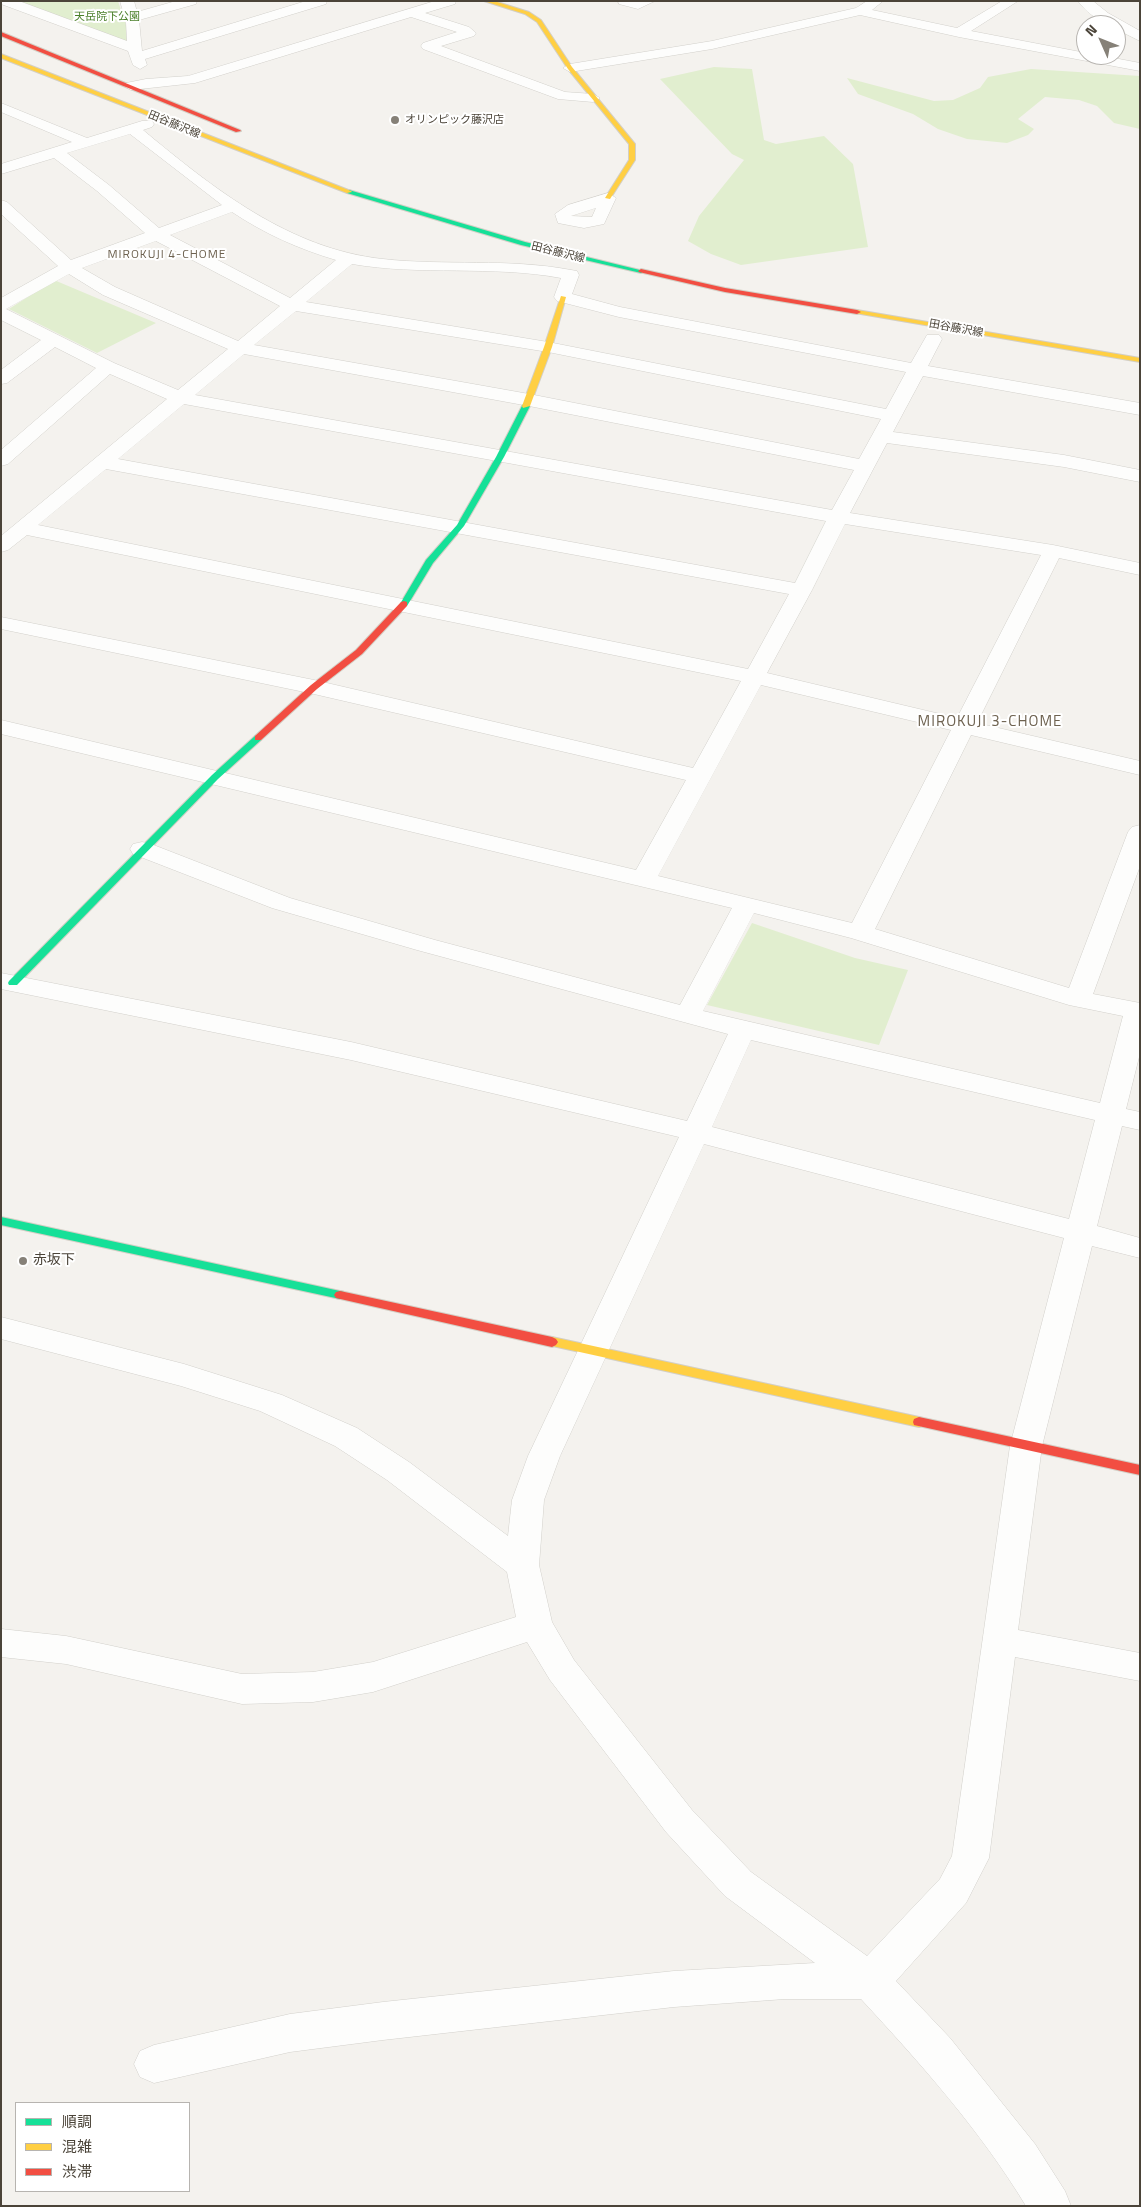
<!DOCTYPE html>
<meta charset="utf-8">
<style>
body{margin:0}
#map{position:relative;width:1141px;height:2207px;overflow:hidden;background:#f4f2ee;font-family:"Titillium Web","Noto Sans JP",sans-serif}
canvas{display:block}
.frame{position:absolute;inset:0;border:2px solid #4b4439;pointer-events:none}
.legend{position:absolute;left:15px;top:2102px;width:175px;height:90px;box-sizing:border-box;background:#fff;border:1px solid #b7b4b0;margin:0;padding:6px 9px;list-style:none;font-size:15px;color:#4b4439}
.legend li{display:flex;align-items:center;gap:10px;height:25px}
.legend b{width:25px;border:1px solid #b7b4b0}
.north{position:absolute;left:1076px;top:15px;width:50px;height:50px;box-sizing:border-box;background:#fff;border:1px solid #b7b4b0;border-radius:50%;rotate:314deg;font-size:14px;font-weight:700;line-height:20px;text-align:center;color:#4b4439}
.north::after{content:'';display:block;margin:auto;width:18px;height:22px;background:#868178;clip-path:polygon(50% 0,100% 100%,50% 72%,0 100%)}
</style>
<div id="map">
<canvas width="1141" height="2207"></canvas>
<div class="frame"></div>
<ul class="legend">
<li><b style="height:6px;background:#16e098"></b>順調</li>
<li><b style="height:6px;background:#ffcf43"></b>混雑</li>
<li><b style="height:6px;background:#f24e42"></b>渋滞</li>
</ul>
<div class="north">N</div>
</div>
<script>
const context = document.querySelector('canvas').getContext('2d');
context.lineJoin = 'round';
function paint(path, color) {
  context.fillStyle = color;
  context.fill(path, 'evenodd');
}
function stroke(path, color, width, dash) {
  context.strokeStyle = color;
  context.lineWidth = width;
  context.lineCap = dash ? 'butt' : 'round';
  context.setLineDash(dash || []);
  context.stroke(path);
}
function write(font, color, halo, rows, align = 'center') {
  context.font = font + ' "Titillium Web","Noto Sans JP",sans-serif';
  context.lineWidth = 4;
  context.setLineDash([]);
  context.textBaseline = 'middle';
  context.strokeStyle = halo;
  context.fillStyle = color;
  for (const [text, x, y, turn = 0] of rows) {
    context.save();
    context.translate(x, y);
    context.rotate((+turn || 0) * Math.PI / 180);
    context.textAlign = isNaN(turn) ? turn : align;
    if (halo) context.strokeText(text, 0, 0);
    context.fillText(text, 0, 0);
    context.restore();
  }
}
paint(new Path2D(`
 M14 1H118L132 43Z
 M714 67 752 69 764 140 776 144 824 136 853 164 868 247 741 265 711 254 688 241 699 216 744 160 732 154 660 79Z
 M1031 69 1140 76V129L1114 123 1097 106 1079 100 1045 97 1018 119 1034 129 1028 135 1007 143 967 139 938 129 913 114 858 94 847 78 934 101 953 100 980 88 988 77Z
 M54 280 156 323 97 353 9 309Z
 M752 923 855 958 908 970 879 1045 707 1005Z`), '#e1eecf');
const street = new Path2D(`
 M1 1H19L127 41 126 22 120 1H134L137 12 176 1H197L196 4 139 20 142 51 306 1H327L326 4 145 59 147 65 140 69 133 65 128 51 1 4Z
 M435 1H456L455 4 425 13 469 27 476 33 474 36 441 46 565 92 593 94 600 98 593 102 558 99 423 49 421 46 423 43 457 32 411 17 195 83 131 90 124 86 126 83 146 79 188 76Z
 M618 1H655L638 9 619 4Z
 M867 1H883L872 10 957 28 1002 1H1018L971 31 1086 53V55H1098L1140 63V71L959 37 860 15 712 49 570 72 563 68 570 64 712 41 856 8Z
 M1078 1H1093L1108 13 1140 31V41L1116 29V25C1102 25 1086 12 1078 1Z
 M1 103 87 138 142 121H152L154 124 152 127 143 130C213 188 289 249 383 259 445 266 508 258 571 270L577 271 579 275 572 294 620 307 911 363 927 335H939L942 339 928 366 1140 403V415L923 376 893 432 1064 455 1140 470V482L1064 467 887 443 850 513 1053 545 1140 563V575L1059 558 977 723 1140 761V775L971 735 875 929 1069 988 1128 832 1132 827 1140 825V866L1093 994 1140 1003V1053L1126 1109 1140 1112V1130L1122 1126 1097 1226 1140 1238V1258L1092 1246 1042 1446 1018 1630 1140 1653V1681L1015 1657 989 1858 966 1903 896 1981 950 2038 1035 2144 1065 2191 1071 2206H1026C980 2130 921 2064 861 1999H785L674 2007 383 2040 290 2052 154 2083 140 2077 134 2064 140 2051 154 2045 290 2014 383 2002 674 1971 815 1963 725 1896 666 1832 550 1680 527 1642 373 1692 313 1702 242 1704 66 1664 1 1657V1629L66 1636 242 1674 313 1672 373 1662 516 1617 507 1572 387 1480 335 1446 260 1411 181 1386 1 1339V1317L184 1364 282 1395 357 1428 409 1462 508 1536 512 1500 528 1456 679 1137 351 1060 1 989V973L351 1042 687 1121 728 1034 417 950 272 908 133 854 130 849 133 844 142 842 151 844 290 898 435 940 680 1005 732 908 1 734V720L636 870 686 780 314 694 1 629V617L314 680 693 768 741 681 27 535 8 550 1 552V536L167 399 110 374 8 464 1 466V450L96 368 55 347 7 383 1 384V370L41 340 1 320V298L58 266 1 214V200L7 202 71 260 145 233 97 191 54 158 1 174V164L72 142 1 112ZM130 134 222 205 159 228 109 185 67 153ZM232 212C265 234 299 249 336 260L290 298 170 235ZM156 241 280 306 238 341 115 287 82 268ZM352 264C421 276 492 265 561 278L554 297 557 301 619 317 906 372 886 409 548 342 306 302ZM69 274 103 295 228 349 178 390 114 363 6 309ZM296 311 548 352 881 419 859 459 529 394 254 345ZM244 354 529 406 854 470 832 510 195 395ZM184 404 826 521 795 583 118 459ZM106 469 789 594 748 669 38 525ZM845 524 1041 555 957 718 767 673 812 590ZM761 685 951 730 852 923 658 876ZM754 913 851 938 1069 1005 1123 1016 1100 1103 703 1011ZM751 1040 1095 1120 1069 1219 712 1127ZM704 1144 1064 1238 1010 1446 952 1856 940 1879 867 1956 751 1872 692 1810 574 1660 552 1622 539 1565 544 1500 560 1456Z
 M608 193 616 198 604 224 584 228 558 223 555 214 568 205ZM596 208 592 217 571 216Z`);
const fast = new Path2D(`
 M349 190 525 242 644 271 641 273 521 245 347 193V191Z
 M523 404 530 406 504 457 464 526 433 563 407 606H401L400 604 426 560 457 525 496 457Z
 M258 735 261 736V740L218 779 17 985H9L8 983 9 981 212 775 255 736Z
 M1 1217 340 1291 344 1292 346 1295 344 1298 340 1299 1 1225Z`);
const slow = new Path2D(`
 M484 1H494L529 12 541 20 572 67 635 144V160L610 199 605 198 629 160V144L568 69 537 22 525 14Z
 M1 54 351 191 352 192 347 193 1 58Z
 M561 296 566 297 552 347 530 406 523 408 522 406 544 347Z
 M857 310 1140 358V362L855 313V311Z
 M552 1337 919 1417 924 1419 925 1422 924 1425 919 1427 548 1345 546 1342 548 1339Z`);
const jam = new Path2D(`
 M1 32 240 130 241 131 236 132 1 36Z
 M641 269 725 288 857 310 861 312 857 314 725 292 639 272 638 271Z
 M404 601 407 602V606L362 654 317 689 261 740H255V736L311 685 356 650 401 602Z
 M340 1291 552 1337 556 1339 558 1342 556 1345 552 1347 336 1298 334 1295 336 1292Z
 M919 1417 1140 1465V1475L914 1425 913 1422 914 1419Z`);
stroke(street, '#d2d0cb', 1);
stroke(fast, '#d3cfc5', 2);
stroke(slow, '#d3cfc5', 2);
stroke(jam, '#d3cfc5', 2);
paint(street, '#fdfdfc');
paint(fast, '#16e098');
paint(slow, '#ffcf43');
paint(jam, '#f24e42');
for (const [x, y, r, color] of [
 [395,120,5,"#868178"],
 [23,1261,5,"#868178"]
]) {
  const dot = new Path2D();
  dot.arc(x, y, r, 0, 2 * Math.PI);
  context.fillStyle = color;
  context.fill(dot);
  stroke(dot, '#fff', 2);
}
write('11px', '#4a7f2a', '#fff', [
 ["天岳院下公園",107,17]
]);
write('11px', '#4b4439', '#fff', [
 ["オリンピック藤沢店",405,120]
], 'left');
write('11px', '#4b4439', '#fff', [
 ["田谷藤沢線",174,125,22],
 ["田谷藤沢線",558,253,14],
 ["田谷藤沢線",956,329,10]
]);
context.letterSpacing = '1px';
write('12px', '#6e6250', '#fff', [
 ["MIROKUJI 4-CHOME",167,255]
]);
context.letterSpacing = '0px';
write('14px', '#4b4439', '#fff', [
 ["赤坂下",33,1261]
], 'left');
context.letterSpacing = '1px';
write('15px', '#6e6250', '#fff', [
 ["MIROKUJI 3-CHOME",990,722]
]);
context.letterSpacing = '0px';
</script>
